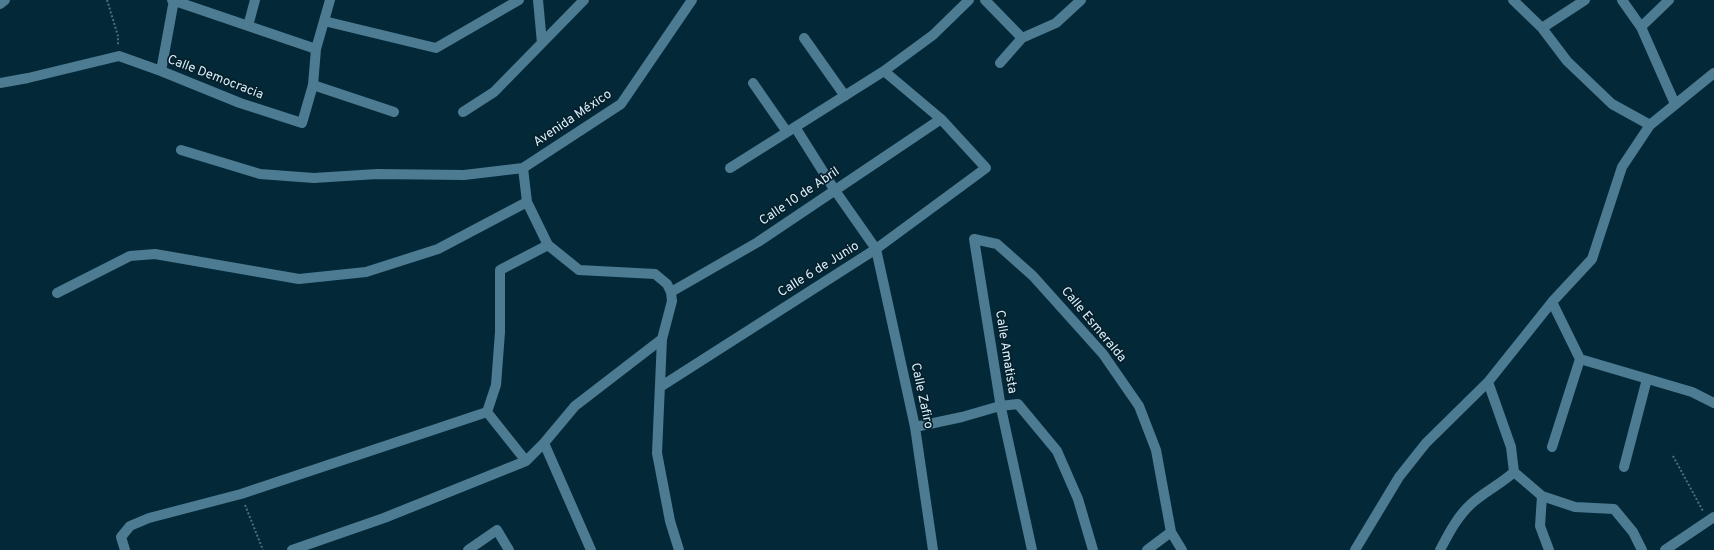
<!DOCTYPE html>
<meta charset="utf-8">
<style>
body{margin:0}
canvas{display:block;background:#032939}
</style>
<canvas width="1714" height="550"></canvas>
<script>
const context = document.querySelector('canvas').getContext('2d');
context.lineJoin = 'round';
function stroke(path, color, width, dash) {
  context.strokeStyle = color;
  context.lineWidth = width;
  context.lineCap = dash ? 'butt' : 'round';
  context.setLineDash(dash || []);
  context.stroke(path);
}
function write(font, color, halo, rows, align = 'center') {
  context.font = font + ' Overpass,sans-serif';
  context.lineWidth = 3.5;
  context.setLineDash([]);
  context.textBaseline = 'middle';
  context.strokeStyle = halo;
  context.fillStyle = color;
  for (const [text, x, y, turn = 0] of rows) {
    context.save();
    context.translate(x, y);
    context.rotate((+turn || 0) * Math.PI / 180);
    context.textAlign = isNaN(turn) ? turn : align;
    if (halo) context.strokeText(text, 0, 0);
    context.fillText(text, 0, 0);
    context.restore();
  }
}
stroke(new Path2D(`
 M107 0 118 36V45
 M1673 456 1703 511
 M245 505 263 550`), '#4c6d7c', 2, [2, 2]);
stroke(new Path2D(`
 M172 0 316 49
 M538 0 542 43
 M985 0 1022 38
 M1513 0 1542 28 1567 61 1612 104 1650 125
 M1622 0 1641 27 1675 104
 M0 4 5 0
 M324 21 436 48 519 0
 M248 26 255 0
 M1641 27 1669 0
 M1542 28 1585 0
 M804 38 845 96
 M1000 63 1022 38 1056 23 1081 0
 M161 71 174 0
 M0 83 28 78 119 56 161 71 240 103 302 123 313 85 316 49 330 0
 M753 83 787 132
 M313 85 394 112
 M463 112 494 92 584 0
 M795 127 834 189 876 249 915 427 933 550
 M181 150 260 174 314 178 377 174 464 175 523 168
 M730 168 884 71 933 35 969 0
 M671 292 758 242 941 119
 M57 293 130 256 155 254 299 279 366 272 438 249 527 202
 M1552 302 1580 359 1692 392 1714 403
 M1488 382 1511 447 1514 472 1542 496 1540 526 1549 550
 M660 387 876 249 986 168 941 119 884 71
 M487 412 496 385 500 332V270L548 245
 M915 427 962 417 1000 406 1018 404 1057 451 1078 499 1093 550
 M544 443 591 550
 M1552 447 1580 359
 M1624 467 1647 379
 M1542 496 1575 507 1614 509 1633 532 1642 550
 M125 550 121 537 130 526 149 518 241 494 487 412 526 461
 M292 550 384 518 526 461 544 443 575 406 662 339
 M468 550 497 530 509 550
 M679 550 670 521 657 453 662 339 672 301 671 292 667 284 655 274 579 270 548 245 527 202 523 168 621 104 692 0
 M1032 550 1001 408 974 239 997 244 1033 276 1103 354 1139 406 1156 450 1171 532 1182 550
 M1147 550 1171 532
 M1355 550 1399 477 1426 443 1488 382 1552 302 1592 259 1622 167 1650 125 1714 73
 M1440 550C1449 533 1457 517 1471 504 1484 492 1501 484 1514 472
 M1665 550 1714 517`), '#4c7b92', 10);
write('13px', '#d7f0fc', '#061f2a', [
 ["Calle Democracia",215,78,21],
 ["Avenida México",573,119,-34],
 ["Calle 10 de Abril",800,197,-34],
 ["Calle 6 de Junio",819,270,-32],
 ["Calle Esmeralda",1093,325,50],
 ["Calle Amatista",1005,352,81],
 ["Calle Zafiro",921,396,78]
]);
</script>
